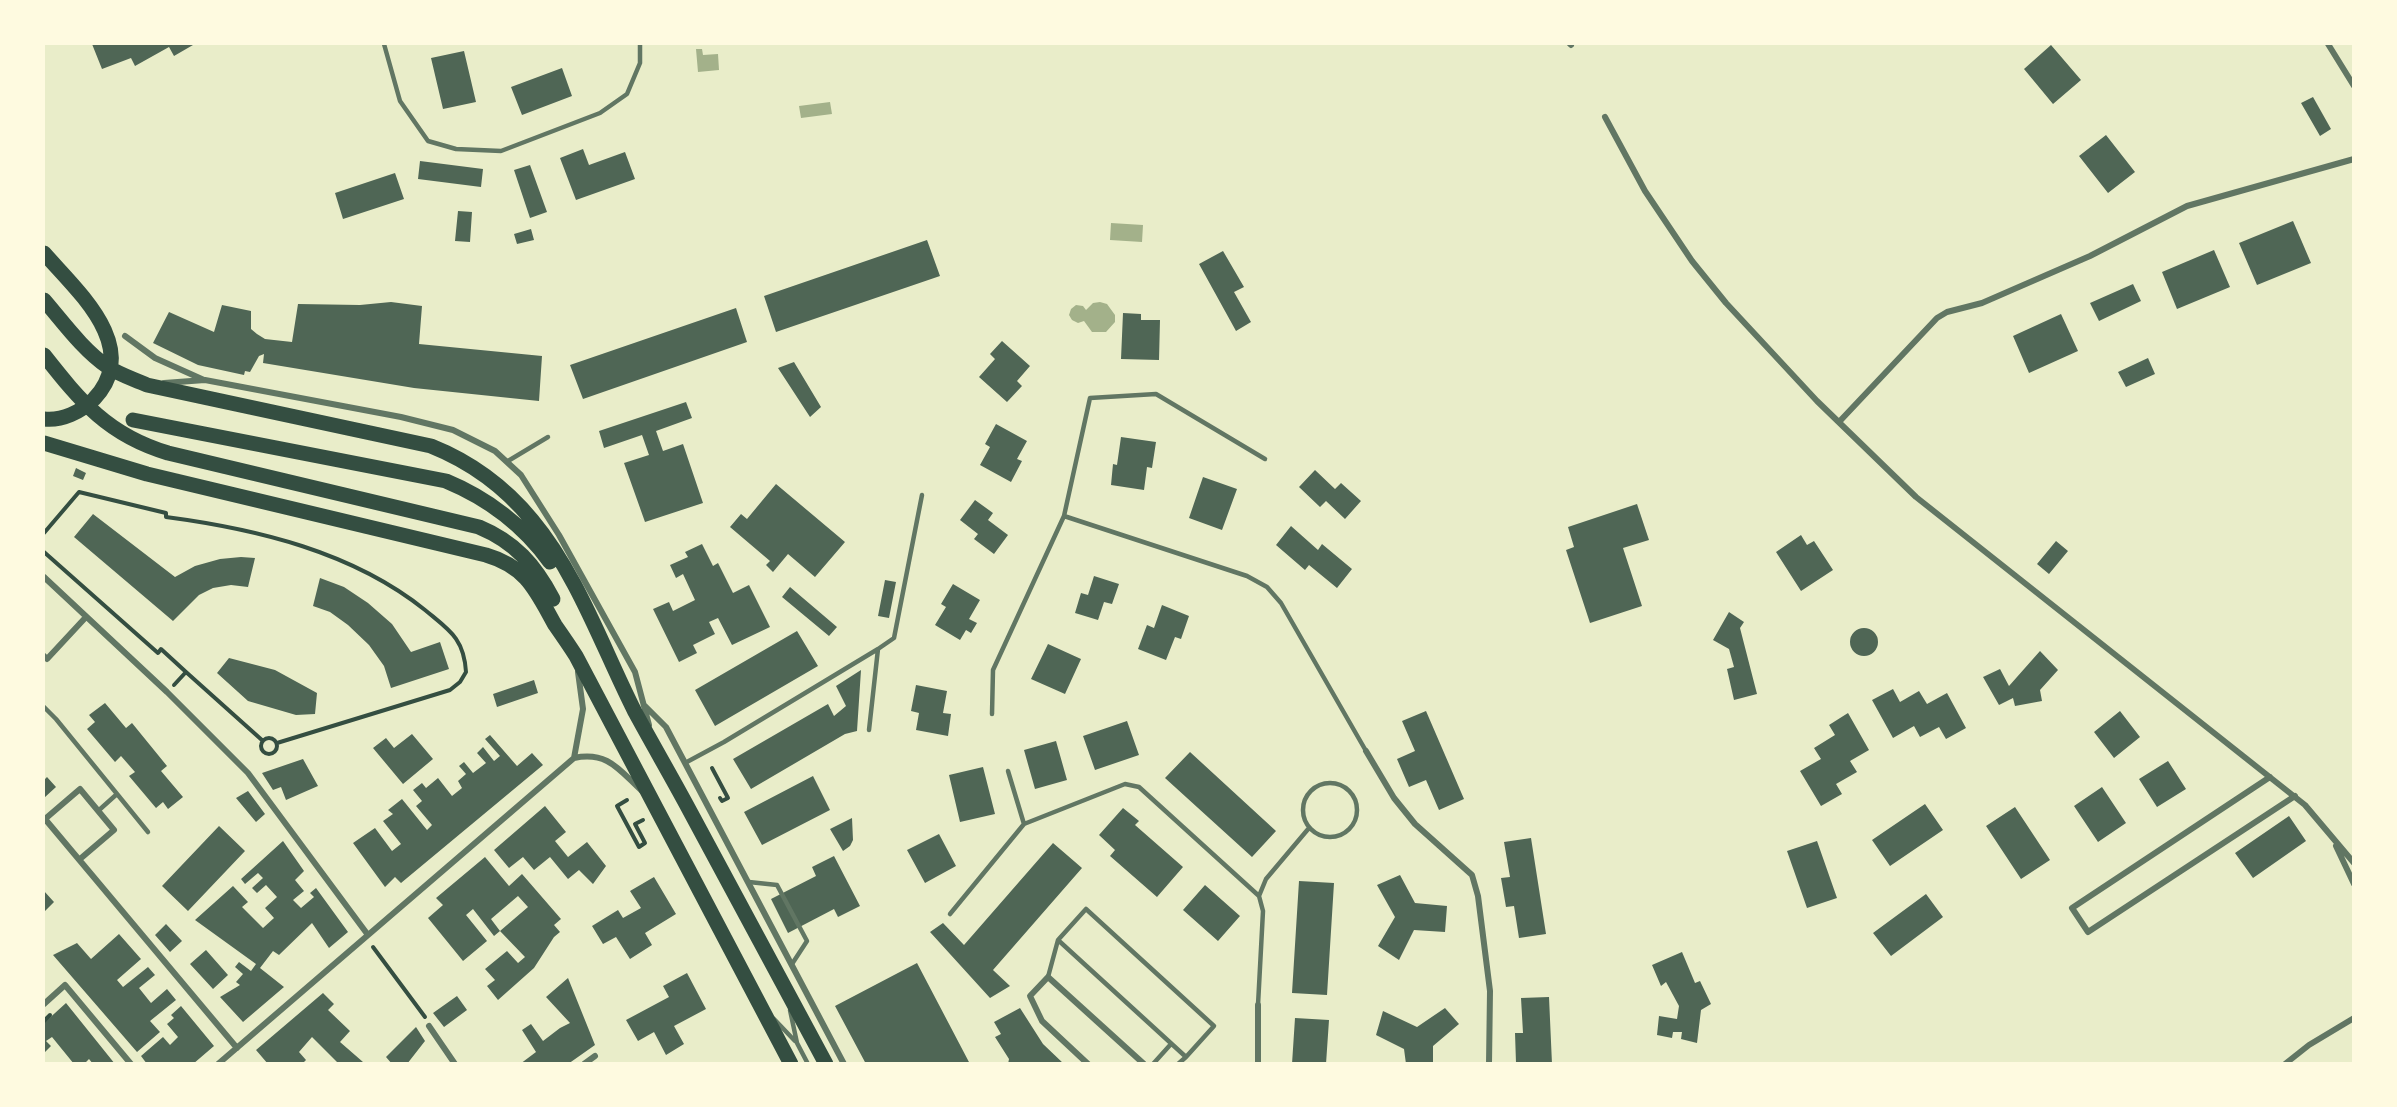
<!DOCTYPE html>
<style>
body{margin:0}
#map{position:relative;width:2397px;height:1107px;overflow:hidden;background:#e9edc9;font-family:Raleway,sans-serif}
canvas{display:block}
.frame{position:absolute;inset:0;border:45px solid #fefae0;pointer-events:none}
</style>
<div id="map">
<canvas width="2397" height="1107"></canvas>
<div class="frame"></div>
</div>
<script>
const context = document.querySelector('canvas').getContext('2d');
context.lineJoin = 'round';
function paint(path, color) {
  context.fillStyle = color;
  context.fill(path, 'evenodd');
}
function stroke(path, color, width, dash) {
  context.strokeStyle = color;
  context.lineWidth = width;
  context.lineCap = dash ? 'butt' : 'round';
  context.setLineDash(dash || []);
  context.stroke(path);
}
paint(new Path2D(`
 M696 49H702L703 55 718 54 719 70 698 72Z
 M830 102 832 114 801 118 799 106Z
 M1111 223 1143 225 1142 242 1110 240Z
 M1100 302 1107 304 1115 315V322L1106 332H1092L1084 321 1078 323 1072 320 1069 315 1071 309 1076 305 1083 306 1086 310 1093 303Z`), '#a3b18a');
paint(new Path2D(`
 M92 44H192L193 45 174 56 169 47 135 66 131 58 102 69Z
 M2051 45 2081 80 2053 104 2024 69Z
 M464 51 476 102 443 109 431 58Z
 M562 68 572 96 522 115 511 87Z
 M2313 97 2331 129 2320 136 2301 103Z
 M2106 135 2135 172 2108 193 2079 156Z
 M583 149 589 165 625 152 635 179 576 200 560 158Z
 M420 161 483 169 481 187 418 179Z
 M530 165 547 212 530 218 514 170Z
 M395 173 404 199 343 219 335 193Z
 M458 211 472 212 470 242 455 241Z
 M2293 221 2311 263 2257 285 2239 243Z
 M531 229 534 240 517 244 514 234Z
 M927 240 940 276 776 332 764 296Z
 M2214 250 2230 287 2177 309 2162 272Z
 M1223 251 1244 287 1234 292 1251 322 1236 331 1199 264Z
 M2133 284 2141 301 2099 321 2090 303Z
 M391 302 422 306 419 344 542 356 539 401 414 388 263 363 264 354 259 356 250 372 245 371 244 375 198 365 153 343 169 312 214 332 222 305 251 311V329L257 334 265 339 292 342 298 304 360 305Z
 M736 308 747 342 583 399 570 365Z
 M1123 313 1141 314V320H1160L1159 360 1121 359Z
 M2061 314 2078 351 2029 373 2013 336Z
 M1002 341 1030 366 1017 381 1022 386 1007 402 979 377 995 359 990 354Z
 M2148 358 2155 374 2126 387 2118 372Z
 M794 362 821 407 810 417 778 368Z
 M686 402 692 418 656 431 663 451 683 444 703 503 645 522 624 463 649 455 642 435 604 448 599 431Z
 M996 424 1027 441 1017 459 1022 461 1011 482 980 465 990 447 985 444Z
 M1121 437 1156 442 1152 468 1147 467 1144 490 1111 485 1113 464 1117 465Z
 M76 468 86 473 83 480 73 476Z
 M1315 470 1335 489 1341 483 1361 501 1345 519 1326 501 1320 507 1299 487Z
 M1203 477 1237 489 1222 530 1189 518Z
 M776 484 845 542 815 577 788 554 773 572 766 565 770 561 730 527 741 514 747 519Z
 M975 500 993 513 988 520 1008 535 994 554 974 539 978 534 960 520Z
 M1637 504 1649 540 1623 548 1642 606 1590 623 1566 550 1574 547 1568 527Z
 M93 514 175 577 195 566 220 559 241 557 255 558 248 587 231 585 213 588 199 595 173 621 74 537Z
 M1291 526 1318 550 1322 544 1352 569 1337 588 1309 565 1305 570 1276 545Z
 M1801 535 1807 545 1814 541 1833 570 1801 591 1776 552Z
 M2056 541 2068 551 2049 574 2037 564Z
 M702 544 713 566 718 563 733 593 749 585 770 627 732 645 718 618 709 622 715 634 693 645 697 653 679 662 653 609 669 602 673 611 695 600 683 574 676 578 670 565 688 557 685 552Z
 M1094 576 1119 584 1112 604 1104 602 1098 620 1075 613 1081 593 1088 595Z
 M320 578 344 587 368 603 392 624 411 652 440 642 449 669 391 688 384 666 369 645 348 625 330 612 313 606Z
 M885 580 896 582 889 618 878 616Z
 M953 584 980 600 969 619 977 623 971 633 966 630 960 640 935 625 946 607 941 604Z
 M790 587 837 627 829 636 782 597Z
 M1162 605 1189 616 1181 639 1175 637 1166 660 1138 649 1147 625 1154 628Z
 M1729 612 1744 622 1740 628 1757 694 1734 700 1727 669 1734 667 1729 649 1713 640Z
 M1850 642a14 14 0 1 1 28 0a14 14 0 1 1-28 0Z
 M797 631 818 666 715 726 695 690Z
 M1048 644 1081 659 1065 694 1031 679Z
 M2040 651 2058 670 2040 690 2042 701 2015 706 2013 698 1999 705 1983 677 2000 669 2009 686Z
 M229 658 275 670 317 693 315 714 296 715 248 701 217 673Z
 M861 670 857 731 845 734 751 789 733 759 828 704 834 716 846 706 836 686Z
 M534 680 538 693 497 707 493 694Z
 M916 685 947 691 943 713 951 714 948 736 916 730 919 713 911 711Z
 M1893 689 1900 702 1919 691 1927 704 1947 693 1966 728 1946 739 1939 727 1920 737 1914 726 1893 738 1872 700Z
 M105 703 126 728 132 723 167 766 161 771 183 797 168 809 163 802 156 808 129 776 135 772 121 756 115 762 87 729 95 722 89 715Z
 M1426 711 1464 799 1439 810 1426 780 1409 787 1397 759 1415 751 1402 721Z
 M2120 711 2140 737 2114 758 2094 732Z
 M1848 713 1869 750 1850 761 1857 772 1836 784 1842 794 1821 806 1800 771 1821 759 1814 748 1835 735 1829 725Z
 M1127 721 1139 755 1095 770 1083 736Z
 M412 734 433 759 403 784 373 748 386 738 394 748Z
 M490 735 517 766 532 753 543 765 401 883 395 877 385 887 353 843 375 828 392 851 401 844 383 821 393 814 388 810 402 799 427 830 432 825 416 806 422 801 413 790 422 783 426 788 438 778 452 796 462 788 458 781 466 774 459 766 464 762 473 773 486 763 477 753 483 747 494 761 500 756 485 739Z
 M1056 741 1067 780 1035 789 1024 750Z
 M1190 752 1276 831 1252 857 1165 778Z
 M303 759 318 786 286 800 281 787 273 790 262 773Z
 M2168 761 2186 789 2157 807 2139 779Z
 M983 767 995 814 960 822 949 775Z
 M813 776 830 810 762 845 744 812Z
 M47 777 56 787 44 798V780Z
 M2102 787 2126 823 2098 842 2074 806Z
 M248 791 265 814 256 822 236 798Z
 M1925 804 1943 830 1890 866 1872 840Z
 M545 806 566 832 555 841 568 857 587 842 606 866 593 884 579 870 568 879 550 857 534 870 523 857 509 868 494 850Z
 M2015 807 2050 860 2021 879 1986 826Z
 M1123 808 1139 821 1135 825 1183 867 1157 897 1110 856 1115 850 1099 835Z
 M2289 816 2306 841 2253 878 2235 853Z
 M852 818 853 840 850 846 843 851 830 829Z
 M219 826 245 851 188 911 162 886Z
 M939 834 956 866 925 883 907 850Z
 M1531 838 1546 934 1519 938 1514 906 1506 907 1501 878 1510 877 1504 842Z
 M283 841 304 871 295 880 304 891 293 900 301 908 314 897 310 893 316 888 348 932 329 948 312 923 279 955 273 951 260 968 284 987 243 1022 220 997 240 985 236 982 243 974 235 967 239 962 251 971 256 964 195 920 233 886 248 902 242 907 263 928 274 918 265 908 277 897 266 885 257 893 252 888 263 878 258 873 245 884 241 879Z
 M1817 841 1837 898 1807 908 1787 851Z
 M1053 843 1082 868 993 970 1010 986 990 998 930 932 943 923 964 945Z
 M834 856 860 906 838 917 834 909 788 933 771 899 816 876 812 867Z
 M485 857 509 886 522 874 561 919 554 925 560 932 554 937 534 968 498 1000 487 986 495 980 485 969 507 951 518 963 525 957 500 931 528 907 518 896 491 919 500 931 494 936 473 909 466 915 487 941 463 961 428 918 443 905 436 898Z
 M1400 875 1415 903 1447 906 1445 932 1414 930 1399 960 1378 946 1395 917 1377 885Z
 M654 877 676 914 645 933 652 945 630 959 616 937 603 944 592 926 618 910 623 918 641 908 630 891Z
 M1299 881 1334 883 1327 995 1292 993Z
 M1205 885 1240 916 1218 941 1183 910Z
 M44 891 54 902 44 912Z
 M1926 894 1943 917 1891 956 1873 933Z
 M166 924 182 941 170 952 155 935Z
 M119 934 141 959 117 980 123 987 148 967 155 975 139 988 151 1003 167 989 176 1000 150 1021 160 1032 137 1052 53 955 77 943 91 959Z
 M206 950 228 975 213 989 190 964Z
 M1682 952 1695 983 1700 981 1711 1004 1701 1010 1697 1043 1681 1039 1682 1032H1673L1672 1038 1657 1035 1659 1016 1677 1019 1679 1006 1666 982 1661 986 1652 965Z
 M917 963 970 1064H866L835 1006Z
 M687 973 706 1009 674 1026 684 1044 666 1055 654 1032 638 1041 626 1020 669 997 663 986Z
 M568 978 595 1045 568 1064H520L536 1052 522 1030 531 1024 543 1041 560 1028 570 1023 546 997Z
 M323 993 334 1004 328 1010 350 1031 340 1042 363 1062 339 1064 312 1037 299 1052 306 1060 302 1064H268L256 1050Z
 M457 996 467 1010 444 1027 433 1013Z
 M1549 997 1552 1064 1516 1063 1515 1033H1523L1521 998Z
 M66 1003 115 1064H93L89 1059 84 1064H74L52 1037 46 1041 51 1046 44 1053V1023Z
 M181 1006 214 1046 193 1064H147L141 1056 163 1037 170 1045 178 1037 167 1024 174 1018 171 1015Z
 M1020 1008 1043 1044 1064 1064H1008L1009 1059 995 1037 1001 1034 994 1022Z
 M1445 1008 1459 1024 1433 1046V1064H1406L1404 1049 1376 1035 1383 1011 1417 1027Z
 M1295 1018 1329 1020 1326 1064H1292Z
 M416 1027 425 1041 407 1064H392L386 1057Z`), '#4f6655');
stroke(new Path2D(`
 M44 533 79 492 166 513V517C257 529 353 552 425 610 449 630 464 638 466 672L460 682 450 690 277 743
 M44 552 158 653 161 649 186 672
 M174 685 186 672 263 741
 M261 746a8 8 0 1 1 16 0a8 8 0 1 1-16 0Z
 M712 768 728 798 722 801 720 798
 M627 800 617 806 639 847 645 843 635 824 643 820
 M373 947 425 1017
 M44 1021 50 1015`), '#344e41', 4);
stroke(new Path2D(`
 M384 44 400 101 428 141 456 149 501 151 600 113 627 94 640 63V44
 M508 461 548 437
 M1064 516 1090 398 1156 394 1265 459
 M878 649 894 638 922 495
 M44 707 56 719 148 832
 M992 714 993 670 1064 516 1247 576 1267 587 1281 603 1366 751
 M685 763 724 742 878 649 869 730
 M1008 771 1024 824
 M1303 810a27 27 0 1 1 54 0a27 27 0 1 1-54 0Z
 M98 811 117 794
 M749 882 777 885 807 941 792 964
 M1259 896 1266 879 1309 828
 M1086 909 1214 1026 1186 1057 1058 940Z
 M950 914 1024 824 1125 784 1139 787 1259 896 1263 911 1258 1005
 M1048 977 1058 940
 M790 1010 797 1043 808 1064
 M774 1019 795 1041
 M1153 1064 1171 1044
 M1178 1064 1186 1057`), '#617663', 4.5);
stroke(new Path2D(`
 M1570 44 1571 45
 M2328 44 2354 86
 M1605 117 1645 191 1692 261 1726 303 1817 401 1916 497 2305 805 2354 863
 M125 336 155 358 204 380
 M164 383 205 380 401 417 453 430 495 451 521 475 559 535 635 672 649 725
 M1839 422 1937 318 1947 312 1982 303 2090 256 2187 206 2354 159
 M44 577 167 692 248 773 368 935
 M44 656 47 659 86 617
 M645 706 666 727 844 1064
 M1366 751 1394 798 1415 824 1472 875 1478 896 1490 991 1489 1064
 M574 758 583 709 578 672
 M574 758C608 751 619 770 642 791
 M2270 777 2072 908 2088 932 2295 796
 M2336 846 2354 884
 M80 859 114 830 80 789 45 819 237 1048
 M44 1004 65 985 131 1064
 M429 1026 455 1064
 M218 1064 574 758
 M584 1064 595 1056
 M1088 1064 1042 1021 1030 996 1048 977 1144 1064
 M1258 1064V1005
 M2285 1064 2309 1045 2354 1018`), '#617663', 6);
stroke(new Path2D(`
 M44 253C76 290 143 347 94 399 81 412 62 421 44 419
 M44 300C63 322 83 350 108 367 120 375 134 379 147 385L431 446C471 462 504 486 532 520 578 575 603 649 635 712 654 747 674 781 692 815 737 898 781 981 826 1064
 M44 355C81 402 108 435 168 453L479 527C515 542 535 565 553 599
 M133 420 446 481C487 498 524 526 550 562
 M44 443 147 474 486 555C527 567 536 591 555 625 562 635 569 645 576 656L791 1064`), '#344e41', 15);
</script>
